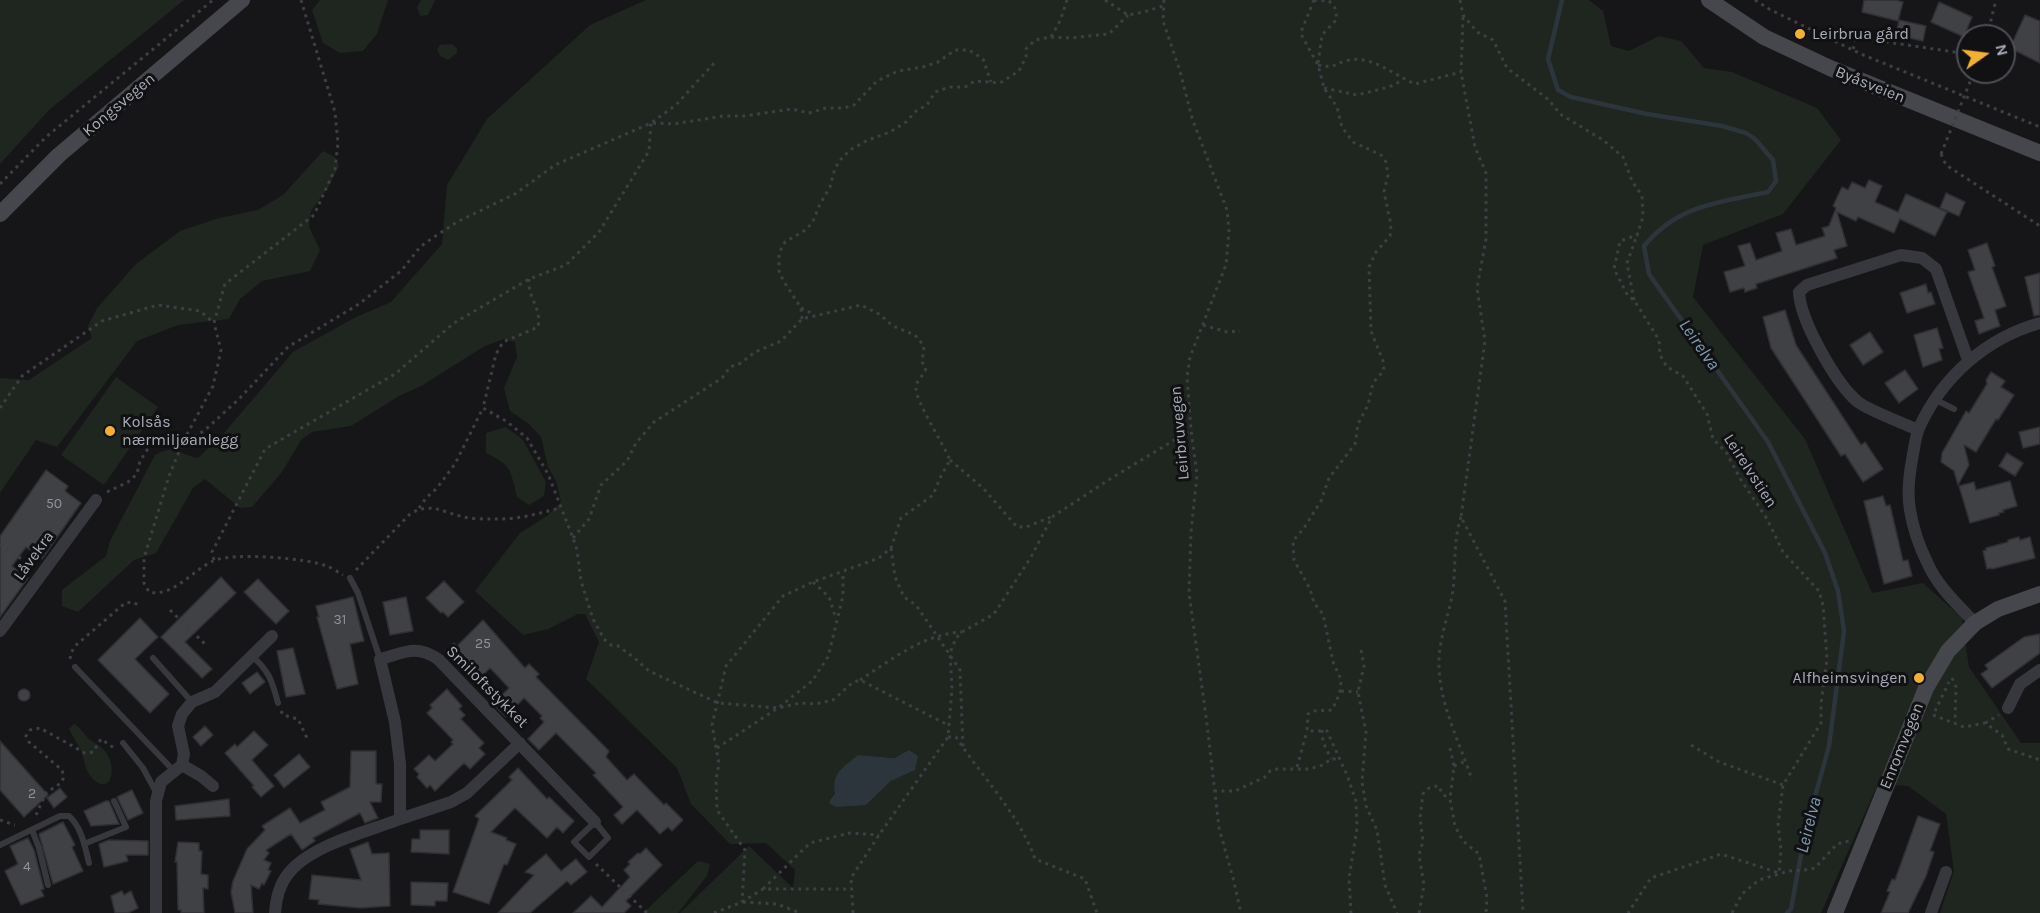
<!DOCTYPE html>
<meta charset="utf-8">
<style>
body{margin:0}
#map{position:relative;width:2040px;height:913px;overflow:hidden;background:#161618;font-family:Karla,sans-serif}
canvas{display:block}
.north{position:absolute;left:1956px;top:24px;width:60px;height:60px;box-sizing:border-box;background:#111113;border:2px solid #4d4f55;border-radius:50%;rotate:76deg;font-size:16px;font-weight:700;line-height:24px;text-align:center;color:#a8adb8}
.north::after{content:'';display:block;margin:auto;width:21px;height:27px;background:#f2b134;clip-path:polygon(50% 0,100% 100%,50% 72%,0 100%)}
</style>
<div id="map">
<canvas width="2040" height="913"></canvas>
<div class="north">N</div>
</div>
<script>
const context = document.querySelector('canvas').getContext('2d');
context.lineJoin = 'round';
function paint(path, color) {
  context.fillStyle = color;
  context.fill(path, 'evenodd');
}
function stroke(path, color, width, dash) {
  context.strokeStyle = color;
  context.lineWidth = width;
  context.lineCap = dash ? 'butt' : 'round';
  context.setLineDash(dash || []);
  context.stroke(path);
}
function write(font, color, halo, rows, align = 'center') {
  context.font = font + ' Karla,sans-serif';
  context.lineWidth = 6;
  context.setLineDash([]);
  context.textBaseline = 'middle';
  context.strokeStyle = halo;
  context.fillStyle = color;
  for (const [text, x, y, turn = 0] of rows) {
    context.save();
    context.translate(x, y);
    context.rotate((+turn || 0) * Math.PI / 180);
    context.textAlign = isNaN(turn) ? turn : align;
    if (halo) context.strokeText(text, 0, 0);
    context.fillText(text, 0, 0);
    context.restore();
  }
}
paint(new Path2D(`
 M0 0H184L49 110 0 164Z
 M320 0H388L377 34 363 51 340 53 323 43 312 10Z
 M421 0H435L428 15 420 16 417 7Z
 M646 0H1589L1603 11 1611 46 1629 51 1659 36 1681 41 1704 68 1732 72 1817 108 1841 140 1783 214 1703 245 1693 297 1805 439 1872 593 1923 583 1962 618 1969 667 2021 743H2040V913H1940L1954 871 1946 814 1908 786 1878 784 1821 913H680L749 846 793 888 789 894 793 889 795 870 766 843 730 844 691 804 677 768 586 679 599 642 585 614H578L548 629 523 635 475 591 520 533 547 516 561 502 556 481 548 467 541 437 529 424 510 411 504 388 517 357 515 342 504 339 483 347 423 385 399 396 351 426 312 432 301 440 282 472 252 507 240 508 205 479 193 488 156 553 134 560 78 612 62 606V590L106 556 110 541 155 455C176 443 178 455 198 458L224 433 293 352 354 318 391 302 442 244 447 185 487 119 590 25ZM858 755 895 758 914 770 891 781 866 805H842L830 800Z
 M452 44 457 48V53L448 60 440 56 437 49 440 45Z
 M323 151 335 157 339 166 329 186 311 211 309 227 320 250 310 271 262 281 240 299 229 319 178 325 137 341 57 447 36 440 0 493V378L29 380 92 338 88 326 97 308 136 264 180 231 219 218 258 210 283 195Z
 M116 377 158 407 104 485 61 455Z
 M506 427 523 440 546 482 544 496 529 505 517 497C510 469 512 466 486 453V433Z
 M74 724C81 727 84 735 90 740 95 743 101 746 105 751 119 769 110 796 93 779 84 770 85 759 80 749 77 742 72 736 69 729Z
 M698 861 710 864 707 876 678 913H643Z`), '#1e261f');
paint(new Path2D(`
 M909 750 918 756 915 770 891 781 866 805 836 807 830 804V800L835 793C831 773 844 767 858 755L895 758Z`), '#2c353c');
stroke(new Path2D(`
 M1562 0 1548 59 1558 90 1571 97 1647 114 1722 126 1746 133 1755 139 1773 160 1776 181 1768 192C1719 202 1678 205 1644 246L1649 274 1768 442 1825 553 1838 591 1844 631 1829 746 1805 833 1791 909 1787 913`), '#2c353c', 4.5);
const building = new Path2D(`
 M1864 0H1895L1903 2 1898 21 1862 12Z
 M1939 2 1972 17 1964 37 1931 22Z
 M2025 15 2040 21V63L2010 48Z
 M1899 20 1926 26 1923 41 1896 35Z
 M1869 180 1882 186 1875 202 1898 212 1906 194 1947 212 1935 236 1900 219 1894 233 1858 217 1856 221 1837 212 1847 246 1834 250 1837 258 1756 284 1757 288 1745 292 1744 288 1730 292 1724 272 1745 266 1738 246 1750 243 1756 260 1782 251 1776 233 1791 229 1796 245 1825 236 1822 228 1829 226 1836 208 1833 206 1842 187 1848 190 1852 182 1865 188Z
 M1946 193 1965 202 1959 216 1940 208Z
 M1987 243 1995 266 1992 267 2006 306 1995 310 2000 326 1979 334 1975 321 1984 318 1968 272 1975 270 1968 250Z
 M2040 273V315L2034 316 2025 277Z
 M1926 284 1928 293 1931 292 1935 304 1907 313 1900 293Z
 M1785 310 1796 345 1861 445 1865 442 1883 469 1863 482 1845 454 1841 456 1771 348 1763 317Z
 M1937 328 1943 348 1939 349 1942 360 1923 367 1914 335Z
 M1870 332 1883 352 1863 365 1850 345Z
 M1905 370 1918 389 1899 403 1885 383Z
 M1991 372 2005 381 2001 387 2014 395 1998 420 1996 419 1976 452 1964 445 1969 465 1958 485 1954 471 1941 462 1942 453 1966 411 1969 413 1987 384 1986 380Z
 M2040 427V444L2023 448 2019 432Z
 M2007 453 2023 463 2015 476 1999 466Z
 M46 470 68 486 65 491 81 503 42 559 26 547 12 566 28 578 0 617V536Z
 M2010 481 2017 506 2003 510 2004 512 1999 513V515L1970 523 1959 486 1974 482 1976 490Z
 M1883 496 1886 506 1890 505 1903 561 1908 560 1912 576 1884 584 1864 501Z
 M2019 537 2020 540 2030 537 2035 558 1992 569 1991 568 1987 569 1983 551 1986 550V548L2008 542V540Z
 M221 577 236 593 185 642 212 669 202 678 161 637Z
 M258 579 289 611 276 624 244 592Z
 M444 581 464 602 448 617 443 612 441 613 426 598Z
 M353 597 364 641 350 644 358 684 337 689 317 617H319L316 606Z
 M406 597 413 631 390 635 383 602Z
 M140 618 158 637 135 659 169 694 150 713 98 660Z
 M483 620 525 668 529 664 539 674 536 677 609 751 606 757 627 780 634 774 664 805 666 803 683 820 672 831 668 827 660 834 637 810 622 824 614 815 623 807 593 775 596 773 556 733 539 750 528 739 544 722 540 718 542 716 524 698 506 717 493 704 509 688 490 668 480 678 458 656 454 660 445 651 454 643 457 646Z
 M2040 634V653L1992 688 1981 674 1988 669 1985 665 2024 637Z
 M293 648 305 694 286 697 277 651Z
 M257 672 265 682 250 694 242 683Z
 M18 695a6 6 0 1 1 12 0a6 6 0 1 1-12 0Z
 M447 689 462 706 459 709 465 715 461 719 484 743 479 748 485 754 470 769 464 763 435 791 430 785 427 788 417 777 419 774 414 769 429 755 435 761 453 744 451 742 453 740 427 713 432 708 430 705Z
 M205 726 213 735 201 746 193 737Z
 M254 731 268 745 252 760 274 786 261 797 252 787 254 786 225 753 235 744 237 747Z
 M0 741 48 795 24 817 0 790Z
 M351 751H376V784H382L381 802H370L378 818 365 823 360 813 313 838 315 841 302 850 291 834 266 850 269 853 264 860 271 863 268 870 271 871 264 885 262 883 259 889 251 885 253 913H235L231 892 233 881 247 849 265 830 262 826 290 808 300 823 325 810 321 802 350 787Z
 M299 754 310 767 284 788 274 775Z
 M518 768 547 799 549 797 574 821 563 833 557 827 547 838 515 808 491 832 507 838 506 840 516 844 507 865 504 864 489 904 453 892 479 819 475 816 512 780 509 777Z
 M60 788 67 797 54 808 47 798Z
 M132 790 143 813 128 820 117 797Z
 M229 799 230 816 176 820 175 806Z
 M106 801H109L119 824 91 826 84 811Z
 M1918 816 1940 824 1930 851 1934 852 1926 876 1908 913H1881L1890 892 1887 891 1892 879 1895 880Z
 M63 822 75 845 72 847 83 871 53 884 39 834Z
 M420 830H449V854L411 852 412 839H420Z
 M28 838 34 850 44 889 41 890 44 896 21 905 5 871 18 864 10 846Z
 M109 840 148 841V855H126L128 861 104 867 99 844Z
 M178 842 199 843V851H202L201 874 208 875V889L203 888 204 913H181V910H178L177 862H175Z
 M368 842 372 854 389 853 390 906 360 908 318 904 319 900 309 899 312 875 361 880 350 849Z
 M646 848 662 865 626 901 631 906 624 913H573L591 896 602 907 630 877 624 870 630 864 628 862 638 853 640 854Z
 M546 854 561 871 576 859 587 872 571 885 567 881 530 913H498L534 875 525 872Z
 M411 882 448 883 447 901H435V906L411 905Z
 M122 891 124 895 131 891 138 908 128 913H115L111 896Z`);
paint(building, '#404145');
stroke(building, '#303034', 1.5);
stroke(new Path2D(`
 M301 0 335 112 338 143 335 169 314 215 225 284 214 323 221 350 213 386 183 442 169 476 144 558V583L149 592C172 598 193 570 213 561 232 552 306 558 327 566 332 568 338 572 343 575
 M1105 0 1128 15 1144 12 1163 6
 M1164 0 1163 21 1180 71 1192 118 1227 210 1229 231 1226 265 1190 357 1187 377 1191 430 1197 475 1191 532 1189 593 1207 724 1219 828 1233 878 1241 913
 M1314 0 1301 32 1302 36 1318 65 1324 88 1337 107 1342 127 1353 142 1381 155 1386 162 1388 175 1384 192 1391 225 1390 236 1376 252 1369 267 1371 331 1383 361 1384 370 1373 383 1368 405 1358 424 1355 444 1329 478 1321 501 1304 528 1293 541 1294 560 1310 589 1314 603 1323 614 1334 666C1346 682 1340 694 1332 710L1313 711 1308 714 1307 731H1327L1347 775 1356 801 1357 828 1349 878 1351 913
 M1314 0 1329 1 1335 8 1337 19 1322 35 1318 63
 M1460 0 1463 15 1477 32 1493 40 1507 68 1549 100 1560 114 1603 140 1623 157 1632 181 1642 196 1643 217 1637 235 1620 241 1614 269 1628 296 1634 300 1659 340 1660 355 1667 367 1683 376 1707 414 1713 439 1726 452 1741 480 1767 519 1783 552 1819 591 1823 605 1827 659 1821 704V723L1783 785 1778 825 1781 850 1779 873 1721 854 1651 878 1628 913
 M1755 0 1769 9 1861 54 2040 127
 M1463 17 1461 72 1475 147 1486 173V239L1477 288 1485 341 1461 517 1505 601 1523 913
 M1819 32 1968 54
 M1987 36 1996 0
 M1051 37 1070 38 1109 34 1128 15
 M1853 49 1857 37
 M1318 65C1338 69 1334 63 1349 60 1371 55 1396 76 1415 84L1461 72
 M1324 88 1357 95 1389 87 1403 80
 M653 123 674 124 723 116H744L792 109 809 113 826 108H844L854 105 877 81 898 71 923 67 938 62 955 50H969L983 59 991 82
 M1941 154 1946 165 2040 226
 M0 184 46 137 213 0
 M529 279C527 297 542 308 538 327L503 342 496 354 483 408 506 421 527 438 548 474 573 538 577 550 581 581 593 619 604 639 611 645 618 646 632 656 649 671 718 703 778 708 800 703 815 704 833 700 852 683 860 680 948 725
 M1634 300 1627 263 1637 235
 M801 308 815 315
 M802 319 801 308 783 280 779 271V253L785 242 807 229 813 221 820 204 830 187 835 168 842 158 850 150 868 140 890 132 906 122 916 111 927 105 935 92 950 87H965L975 81 1000 83 1019 71 1026 57V49L1035 40 1051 37 1060 21 1067 0
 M1203 325 1227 332 1240 331
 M0 408 22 376 102 321 158 305 200 311 214 323
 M950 460 983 488 1017 527H1026L1051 517
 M107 492 128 482 137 474 140 461 149 447 156 443 183 442 204 431 239 399 288 347 359 304 402 270 420 247 431 239 457 222 515 194 555 165 651 123 676 105 715 62
 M419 508 426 498 437 488 455 464 483 408
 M1461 517C1453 541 1456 565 1453 590 1449 616 1438 640 1439 666 1440 706 1460 743 1472 780
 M573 538 589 519 601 485 627 461 636 443 654 422 722 378 730 367 741 363 755 352 781 341 802 319 861 305 879 314 893 326 915 335 924 346 922 362 926 368C924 377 916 379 916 388 915 400 944 445 950 460L941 476 933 495 901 518 891 548 879 558 813 582 783 596 726 666 712 725 719 764 716 779 717 810 745 850 742 902
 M0 544 33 567
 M891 548 895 577 904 597 916 605 960 670 963 747
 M214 560 212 552 265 449 395 374 454 323 529 279 566 265 599 232 649 151 651 123
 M356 570 411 513C432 503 440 511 460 516 469 519 482 519 492 519 516 520 537 514 560 508
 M813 582 829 597 836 619
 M170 610 206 645
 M1361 650 1364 666 1358 692 1366 732 1362 782 1366 806 1377 830 1385 885 1397 913
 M70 659 71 653 75 646 125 603 133 602 138 605
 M1952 678 1956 687 1955 723
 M860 680C891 660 923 634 962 632
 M1341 691 1358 692
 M281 711 283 715 298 719 307 738
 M1935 711 1949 682
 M1933 715 1964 727 1985 723 2002 735 2008 749 2040 760
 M1985 723 1999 715
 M1322 730 1323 742 1331 759
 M948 737H956C982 777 1019 814 1035 859L1085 879 1097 913
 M1691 745 1719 762 1783 785
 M717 748 778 708 812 681 828 657 843 596V572
 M1450 748 1454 766 1450 799 1455 826 1463 841 1479 854 1487 898 1486 913
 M1454 766 1466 761
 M1297 767 1307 731
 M1214 791H1235L1265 777 1270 771 1277 769H1309L1323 765 1331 759H1340
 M36 815 46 793 61 783 64 777 62 770 29 742 26 736 30 730 40 728 85 753 93 752 101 739 114 748
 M0 820 15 825
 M596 864 647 913
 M763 889 810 843 850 833 879 835
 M743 902 777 904 800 913
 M714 913 742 902 763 889H852
 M853 913 851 878 879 835 948 737 952 689 950 653 956 638 962 632 994 614 1031 557 1052 517 1110 479 1191 430
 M1419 913 1424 885 1419 855 1423 841 1420 818 1423 794C1426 788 1433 786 1439 786L1442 794 1450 799
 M1732 913 1742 894 1759 880 1789 871 1805 870 1815 868 1837 844 1849 841`), '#3d3f44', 3, [3, 4.5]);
stroke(new Path2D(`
 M1936 400 1954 409
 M350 578 358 593 380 659
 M252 656C270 672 272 681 278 703
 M153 658 192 702
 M75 667 174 771
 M123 743 143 768 156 792
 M595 822 608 838 589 857 574 842Z
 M32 830 39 848 48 885
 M84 844 126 827 114 801
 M0 845 60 816H69C82 828 85 847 89 863`), '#37383d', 6);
stroke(new Path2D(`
 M1918 430C1903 423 1870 411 1858 402 1836 384 1800 320 1799 292L1807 285 1901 255 1922 258 1936 269 1968 360
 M1975 623C1958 605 1937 586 1927 562 1919 546 1913 528 1910 510 1907 494 1909 476 1912 460 1914 450 1915 438 1919 428 1942 377 1986 338 2040 323
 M0 631 96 500
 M2008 708 2020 684 2040 670
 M520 743 467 793 451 802 400 819V764L395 722 380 659C404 653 415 644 438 659L595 822
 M182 765 201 776 213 786
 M156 913V801L161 782 182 765 184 754 178 726 182 714 192 702 215 692 272 636
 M275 913C276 899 279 885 288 874 310 845 367 832 400 819
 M1931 913 1946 872`), '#37383d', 12);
stroke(new Path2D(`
 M1709 0 1764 37 1830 68 2040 153
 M0 214 59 155 242 0
 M1835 913 1926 688 1948 651 1975 623 1998 609 2040 594`), '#45474d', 16);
stroke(new Path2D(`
 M1941 154 1974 72`), '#3d3f44', 3, [3, 4.5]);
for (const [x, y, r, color] of [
 [1800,34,6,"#f2b134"],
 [110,431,6,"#f2b134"],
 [1919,678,6,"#f2b134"]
]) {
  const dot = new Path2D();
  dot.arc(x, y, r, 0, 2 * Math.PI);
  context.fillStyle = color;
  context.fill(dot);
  stroke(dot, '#111113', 2);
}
write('14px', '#8e929b', null, [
 ["50",54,504],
 ["31",340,620],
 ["25",483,644],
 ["2",32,794],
 ["4",27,867]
]);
write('16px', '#a8adb8', '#111113', [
 ["Leirbrua gård",1812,34],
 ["Kolsås",122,422],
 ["nærmiljøanlegg",122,440],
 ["Alfheimsvingen",1907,678,"right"]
], 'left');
write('16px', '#a8adb8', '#111113', [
 ["Byåsveien",1870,85,22],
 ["Kongsvegen",119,105,-40],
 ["Leirbruvegen",1180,433,-95],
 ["Leirelvstien",1750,471,57],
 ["Låvekra",34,556,-54],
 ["Smiloftstykket",487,687,45],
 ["Enromvegen",1902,746,-68]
]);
write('italic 18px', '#7f9bb3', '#111113', [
 ["Leirelva",1699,345,55],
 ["Leirelva",1809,825,-76]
]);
</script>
